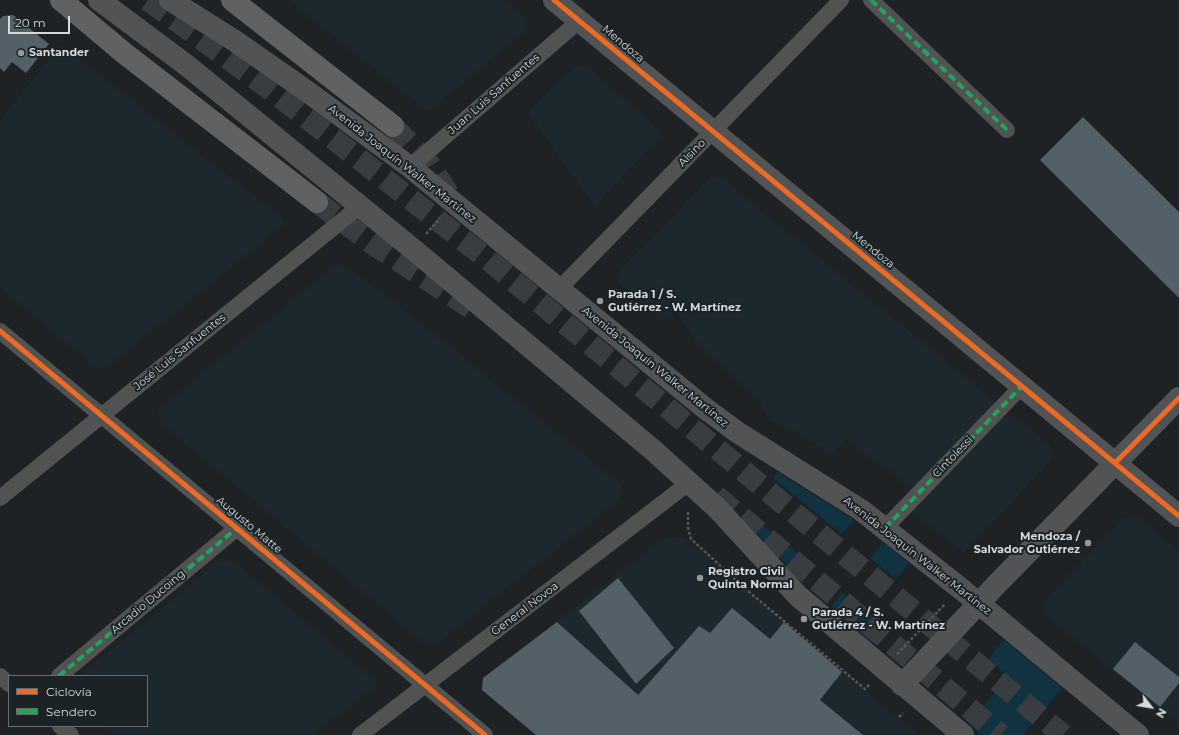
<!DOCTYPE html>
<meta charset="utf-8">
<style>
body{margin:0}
#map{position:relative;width:1179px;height:735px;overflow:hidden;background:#1f2224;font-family:Montserrat,sans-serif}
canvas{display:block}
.legend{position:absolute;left:8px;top:675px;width:140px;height:52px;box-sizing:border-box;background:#1c2327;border:1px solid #666c6f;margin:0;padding:5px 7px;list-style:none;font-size:12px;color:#d4d9dc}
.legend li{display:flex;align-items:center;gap:8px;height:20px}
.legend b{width:20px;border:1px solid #666c6f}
.north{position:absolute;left:1131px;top:687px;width:40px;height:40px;-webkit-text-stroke:3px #1c2327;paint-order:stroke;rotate:121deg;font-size:11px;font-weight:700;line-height:16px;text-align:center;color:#d4d9dc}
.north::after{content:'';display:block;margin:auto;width:14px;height:18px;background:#d4d9dc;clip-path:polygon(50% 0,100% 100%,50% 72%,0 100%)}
.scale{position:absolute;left:8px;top:16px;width:62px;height:18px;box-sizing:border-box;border:2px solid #d4d9dc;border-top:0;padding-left:5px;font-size:12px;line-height:14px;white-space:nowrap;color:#d4d9dc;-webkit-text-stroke:3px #1c2327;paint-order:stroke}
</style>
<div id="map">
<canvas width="1179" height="735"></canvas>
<ul class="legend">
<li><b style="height:5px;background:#ed6a23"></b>Ciclovía</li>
<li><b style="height:5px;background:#20a55d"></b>Sendero</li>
</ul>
<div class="north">N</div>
<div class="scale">20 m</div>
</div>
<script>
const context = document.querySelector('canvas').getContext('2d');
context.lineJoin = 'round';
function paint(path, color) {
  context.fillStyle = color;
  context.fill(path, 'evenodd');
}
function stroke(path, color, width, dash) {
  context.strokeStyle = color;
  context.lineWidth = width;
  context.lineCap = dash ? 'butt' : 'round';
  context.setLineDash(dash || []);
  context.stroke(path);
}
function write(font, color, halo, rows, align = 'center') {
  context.font = font + ' Montserrat,sans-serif';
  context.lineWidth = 4;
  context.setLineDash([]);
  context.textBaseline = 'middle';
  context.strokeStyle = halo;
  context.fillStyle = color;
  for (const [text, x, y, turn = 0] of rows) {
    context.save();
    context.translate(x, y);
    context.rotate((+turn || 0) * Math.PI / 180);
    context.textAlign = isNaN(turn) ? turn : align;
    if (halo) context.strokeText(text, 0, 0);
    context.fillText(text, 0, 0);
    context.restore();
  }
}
paint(new Path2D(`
 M288 0H504L526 18 527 30 428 112Z
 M61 45 282 218 283 225 106 368 96 367 0 288V120Z
 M576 65 587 67 657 128 660 137 595 206 527 112Z
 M711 177H720L1050 446 1052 460 963 553 910 510 919 498 885 465 882 469 848 438 832 454 794 431 767 419 762 405 697 342 675 310 662 320 619 284 618 272Z
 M338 263 380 290 622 486 621 498 437 643 425 644 160 422 158 410Z
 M1137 516 1179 552V725L1046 615 1043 603 1124 517Z
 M665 538H684L919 735H536L483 678Z
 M220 560 233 561 379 684 312 735H115L104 726H147V676H79Z`), '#1c282e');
paint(new Path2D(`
 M777 472 854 520 842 534 773 478Z
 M746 511 815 567 803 582 741 517Z
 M883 542 909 563 896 579 870 558Z
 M842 593 885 627 872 643 830 609Z
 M1004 640 1062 688 1023 735H982L968 724 1008 676 988 659Z`), '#113241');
paint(new Path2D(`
 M13 15 49 44 26 73 12 62 4 72 0 68V19L3 16Z
 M1083 117 1179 212V298L1040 160Z
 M618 578 674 648 636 684 579 611Z
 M732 608 770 639 784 622 842 672 820 700 863 735H536L482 690 483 678 557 622 638 695 699 626 710 633Z
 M1135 642 1179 677V683L1160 707 1113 669Z`), '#536067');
stroke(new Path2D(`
 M148 0 267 87 486 258 1063 735
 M393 126 430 165 453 201
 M317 202 373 244 477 312
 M716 496 1001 735`), '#3a3d40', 22, [22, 11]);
stroke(new Path2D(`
 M426 234 440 218
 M688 512V528L691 539 703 550 748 591 865 689 870 684
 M897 654 945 604
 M899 717 903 713`), '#555758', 2.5, [3, 2]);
stroke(new Path2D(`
 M871 0 1007 130
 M410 167 579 21
 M559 289 841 0
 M0 331 485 735
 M0 498 360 206
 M885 528 1022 386
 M0 676 9 684
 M59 676 237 528
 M60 726 71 735
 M360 735 690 482`), '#515252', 16);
stroke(new Path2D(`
 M99 0 185 64 414 250 653 450 717 508 798 596 963 735
 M170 0 235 41 308 92 410 167 706 409 737 432 861 510 960 588 1138 735
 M554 0 1179 516
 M902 685 996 585 1179 398`), '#525354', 22);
stroke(new Path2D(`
 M61 0 124 53 317 202
 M232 0 393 126`), '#5f6162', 22);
stroke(new Path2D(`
 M871 0 1007 130
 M885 528 1022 386
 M59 676 237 528`), '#20a55d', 4, [8, 4]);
stroke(new Path2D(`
 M554 0 1179 516
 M0 331 485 735
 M1115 463 1179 398`), '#ed6a23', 5);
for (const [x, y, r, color] of [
 [21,53,4,"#95999c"],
 [600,301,4,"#95999c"],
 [1088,543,4,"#95999c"],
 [700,578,4,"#95999c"],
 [804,619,4,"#95999c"]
]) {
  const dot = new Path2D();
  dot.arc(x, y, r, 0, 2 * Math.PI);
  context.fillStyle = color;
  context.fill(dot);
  stroke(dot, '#1c2327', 1.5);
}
write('11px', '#d4d9dc', '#1c2327', [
 ["Mendoza",623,44,40],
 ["Juan Luis Sanfuentes",494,94,-41],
 ["Alsino",692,153,-46],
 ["Avenida Joaquín Walker Martínez",402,164,38],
 ["Mendoza",873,250,39],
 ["José Luis Sanfuentes",180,352,-39],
 ["Avenida Joaquín Walker Martínez",655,367,39],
 ["Cintolessi",953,457,-46],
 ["Augusto Matte",249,525,40],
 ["Avenida Joaquín Walker Martínez",917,556,38],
 ["Arcadio Ducoing",148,602,-40],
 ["General Novoa",525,609,-37]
]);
write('bold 11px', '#d4d9dc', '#1c2327', [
 ["Santander",29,53],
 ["Parada 1 / S.",608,295],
 ["Gutiérrez - W. Martínez",608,308],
 ["Mendoza /",1080,537,"right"],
 ["Salvador Gutiérrez",1080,550,"right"],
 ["Registro Civil",708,572],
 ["Quinta Normal",708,585],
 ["Parada 4 / S.",812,613],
 ["Gutiérrez - W. Martínez",812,626]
], 'left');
</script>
